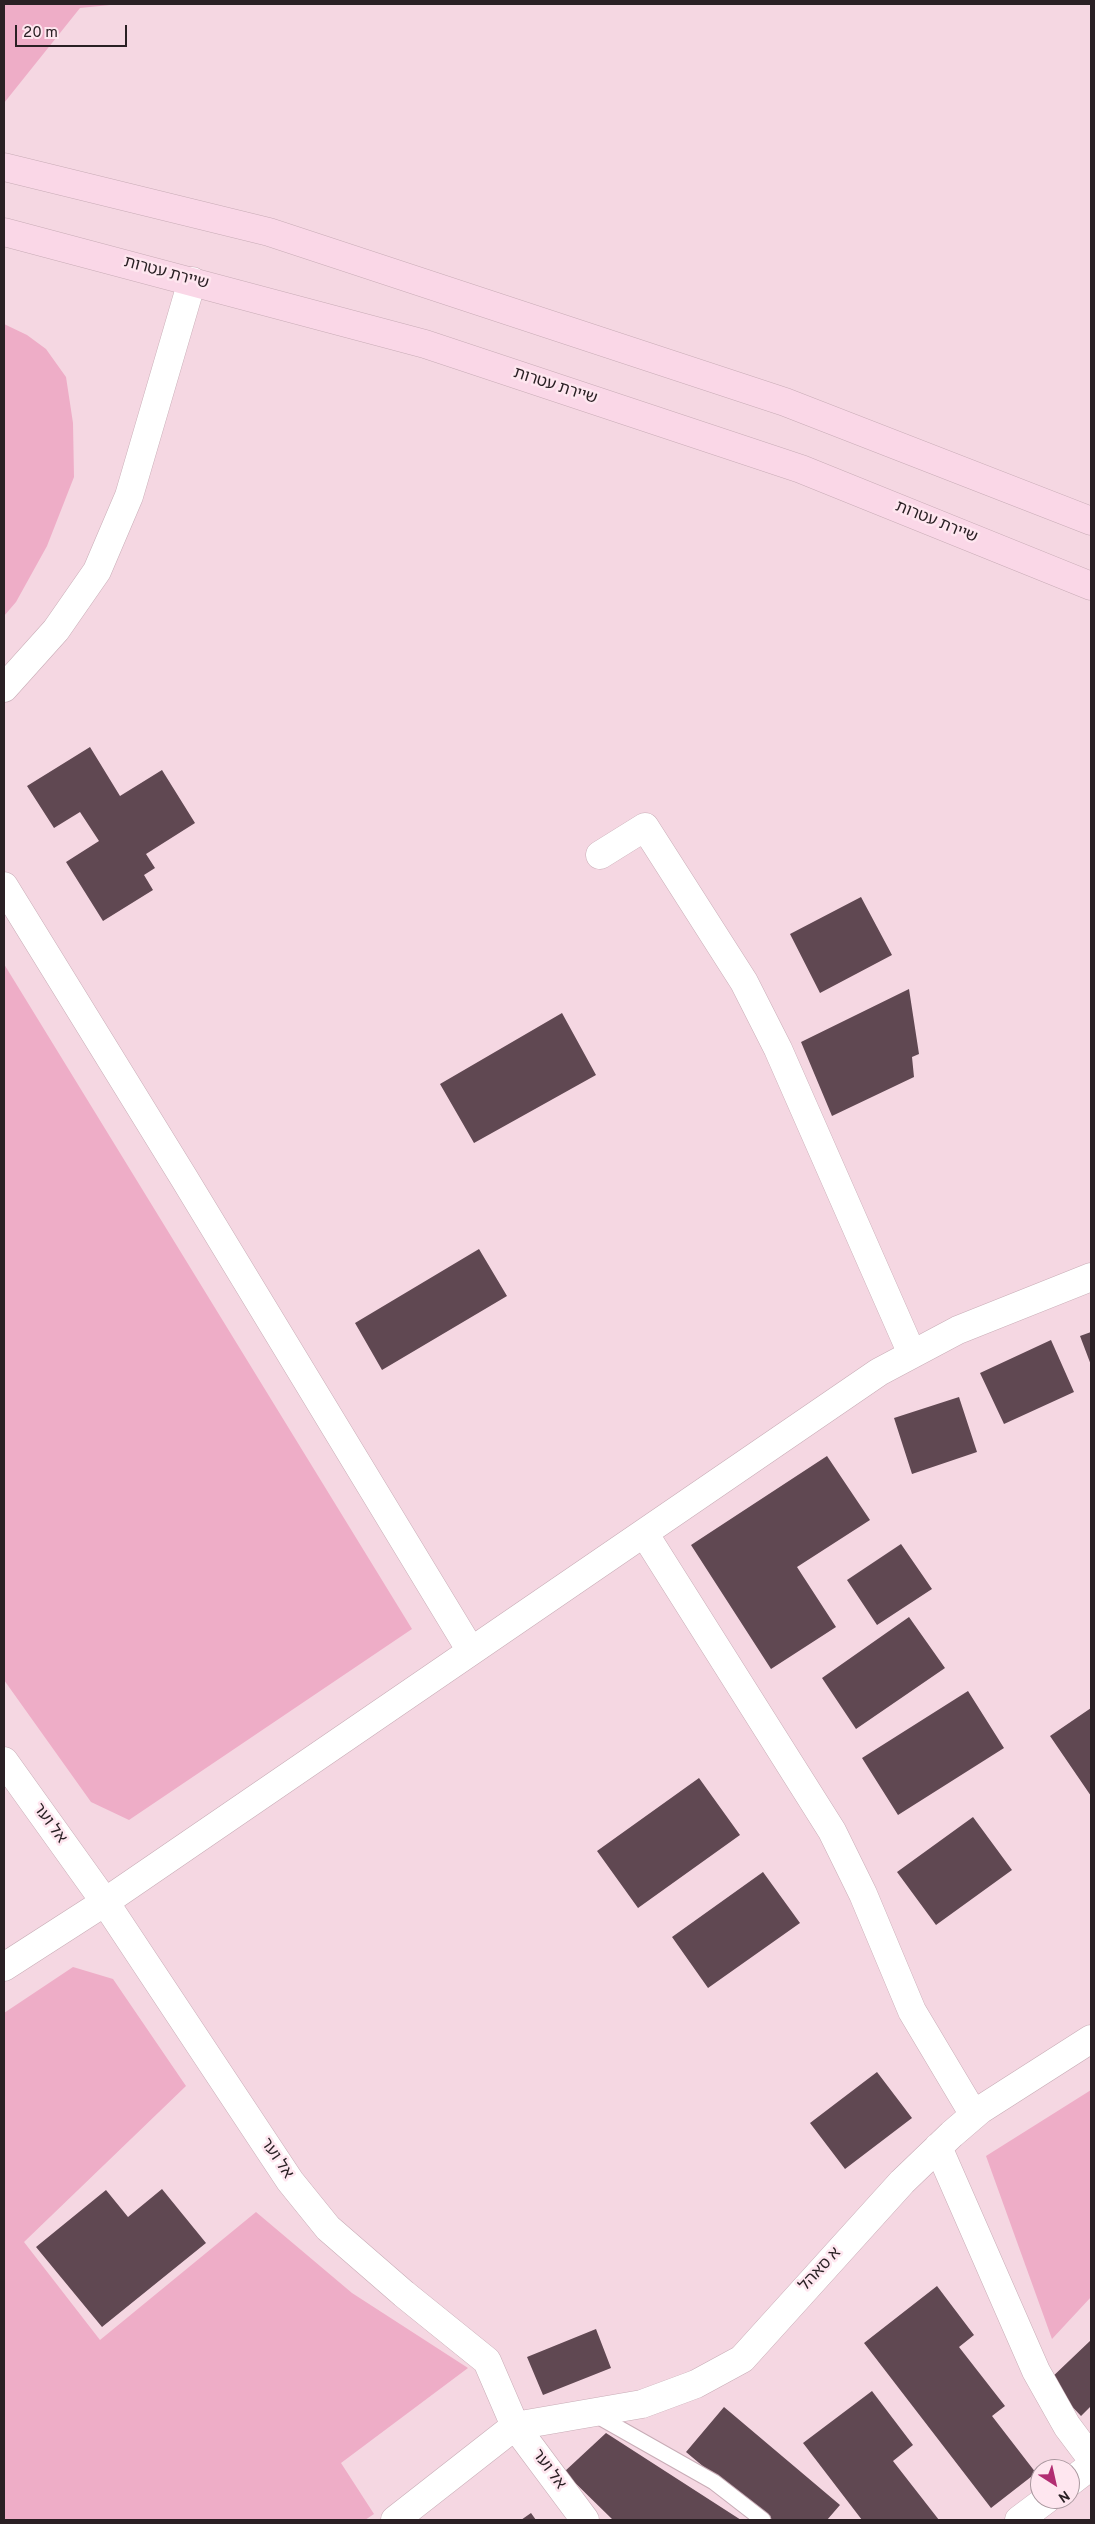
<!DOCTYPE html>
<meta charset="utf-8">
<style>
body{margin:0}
#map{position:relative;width:1095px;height:2524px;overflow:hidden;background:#f5d7e2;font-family:Overpass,sans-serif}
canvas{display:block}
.frame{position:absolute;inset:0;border:5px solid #2a2024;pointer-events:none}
.north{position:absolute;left:1030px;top:2459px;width:50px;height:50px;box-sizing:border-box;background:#fee6ef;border:1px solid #a9979e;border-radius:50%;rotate:145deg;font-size:14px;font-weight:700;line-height:20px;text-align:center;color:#2a2024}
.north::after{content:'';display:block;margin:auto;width:18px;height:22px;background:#b22d72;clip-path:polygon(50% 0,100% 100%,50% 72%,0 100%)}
.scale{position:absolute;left:15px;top:25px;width:112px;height:22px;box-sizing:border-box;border:2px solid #2a2024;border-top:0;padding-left:6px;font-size:15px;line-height:18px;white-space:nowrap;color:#2a2024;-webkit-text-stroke:4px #fee6ef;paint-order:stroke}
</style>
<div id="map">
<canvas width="1095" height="2524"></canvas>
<div class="frame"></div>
<div class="north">N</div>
<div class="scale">20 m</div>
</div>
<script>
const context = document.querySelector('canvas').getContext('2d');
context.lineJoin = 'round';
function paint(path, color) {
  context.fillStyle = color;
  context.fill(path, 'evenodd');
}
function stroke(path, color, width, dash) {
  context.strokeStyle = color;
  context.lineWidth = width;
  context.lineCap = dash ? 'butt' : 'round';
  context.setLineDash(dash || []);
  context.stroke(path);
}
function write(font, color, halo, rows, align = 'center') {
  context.font = font + ' Overpass,"Noto Sans Hebrew",sans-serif';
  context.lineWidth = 5;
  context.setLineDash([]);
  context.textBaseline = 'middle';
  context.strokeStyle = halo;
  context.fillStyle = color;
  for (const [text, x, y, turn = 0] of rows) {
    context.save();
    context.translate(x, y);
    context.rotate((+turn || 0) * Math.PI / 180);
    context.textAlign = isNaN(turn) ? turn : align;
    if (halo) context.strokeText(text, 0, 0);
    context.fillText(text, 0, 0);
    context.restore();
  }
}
paint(new Path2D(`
 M4 4H120L80 8 4 103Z
 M4 324 27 335 46 349 66 377 73 423 74 477 47 546 16 602 4 616Z
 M4 964 412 1629 129 1820 91 1802 4 1680Z
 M73 1967 113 1979 186 2086 24 2242 100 2340 256 2212 352 2293 468 2368 341 2463 374 2514 365 2520H4V2013Z
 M1091 2090V2297L1052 2339 986 2156Z`), '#eeadc7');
paint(new Path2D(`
 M90 747 120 796 162 770 195 823 146 854 155 868 144 875 153 890 103 921 66 862 99 841 80 812 54 828 27 786Z
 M861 897 892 955 820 993 790 934Z
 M909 989 919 1054 912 1057 914 1077 832 1116 801 1042Z
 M562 1013 596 1075 474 1143 440 1084Z
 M479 1249 507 1296 382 1370 355 1323Z
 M1091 1332V1365L1080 1336Z
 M1051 1340 1074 1392 1004 1424 980 1373Z
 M959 1397 977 1452 912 1474 894 1418Z
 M827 1456 870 1520 797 1567 836 1627 771 1669 691 1545Z
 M901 1544 932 1589 877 1625 847 1580Z
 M909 1617 945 1668 856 1729 822 1678Z
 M968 1691 1004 1748 898 1815 862 1758Z
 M1091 1708V1796L1050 1736Z
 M699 1778 740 1835 638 1908 597 1851Z
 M973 1817 1012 1870 936 1925 897 1872Z
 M763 1872 800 1923 708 1988 672 1937Z
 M877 2072 912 2118 845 2169 810 2123Z
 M162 2189 206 2243 102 2327 36 2247 106 2190 128 2217Z
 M937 2286 974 2335 959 2347 1005 2406 992 2416 1036 2473 991 2508 864 2343Z
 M596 2329 611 2368 543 2395 527 2357Z
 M1091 2340V2406L1081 2416 1048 2381Z
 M872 2391 913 2445 893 2461 939 2520H862L803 2443Z
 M724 2407 840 2505 827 2520H767L686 2452Z
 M606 2433 741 2520H613L564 2472Z
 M531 2513 536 2520H521Z`), '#604852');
const service = new Path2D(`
 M594 2414 714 2482 763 2520`);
const minor = new Path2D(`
 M600 855 645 827 744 982 778 1049 912 1354
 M4 886 184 1178 471 1651
 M644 1533 832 1831 863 1894 912 2011 974 2115
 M4 1761 105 1902 290 2181 328 2228 404 2294 487 2361 515 2426 585 2520
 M4 1967 105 1902 879 1372 958 1330 1091 1277
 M938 2147 1036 2371 1067 2426 1091 2458
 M1070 2482 1091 2466
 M395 2520 515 2426 642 2404 696 2384 742 2359 902 2182 952 2134 980 2110 1091 2039
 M1019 2520 1047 2499`);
const tertiary = new Path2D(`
 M4 688 56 630 97 571 129 496 192 281`);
const secondary = new Path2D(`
 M4 167 269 232 785 402 1091 521
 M4 232 425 344 801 469 1091 586`);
stroke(service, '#c8acb6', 17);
stroke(minor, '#c8acb6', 29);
stroke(tertiary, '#c8acb6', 29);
stroke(secondary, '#c8acb6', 29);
stroke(service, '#fff', 15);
stroke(minor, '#fff', 28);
stroke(tertiary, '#fff', 28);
stroke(secondary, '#fad7e7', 28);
write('16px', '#2a2024', '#fee6ef', [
 ["שיירת עטרות",166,274,15],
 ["שיירת עטרות",555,387,18],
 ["שיירת עטרות",936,523,22],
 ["אל וער",49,1824,54],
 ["אל וער",276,2159,56],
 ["א סאהל",821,2270,-47],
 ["אל וער",548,2470,54]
]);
</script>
